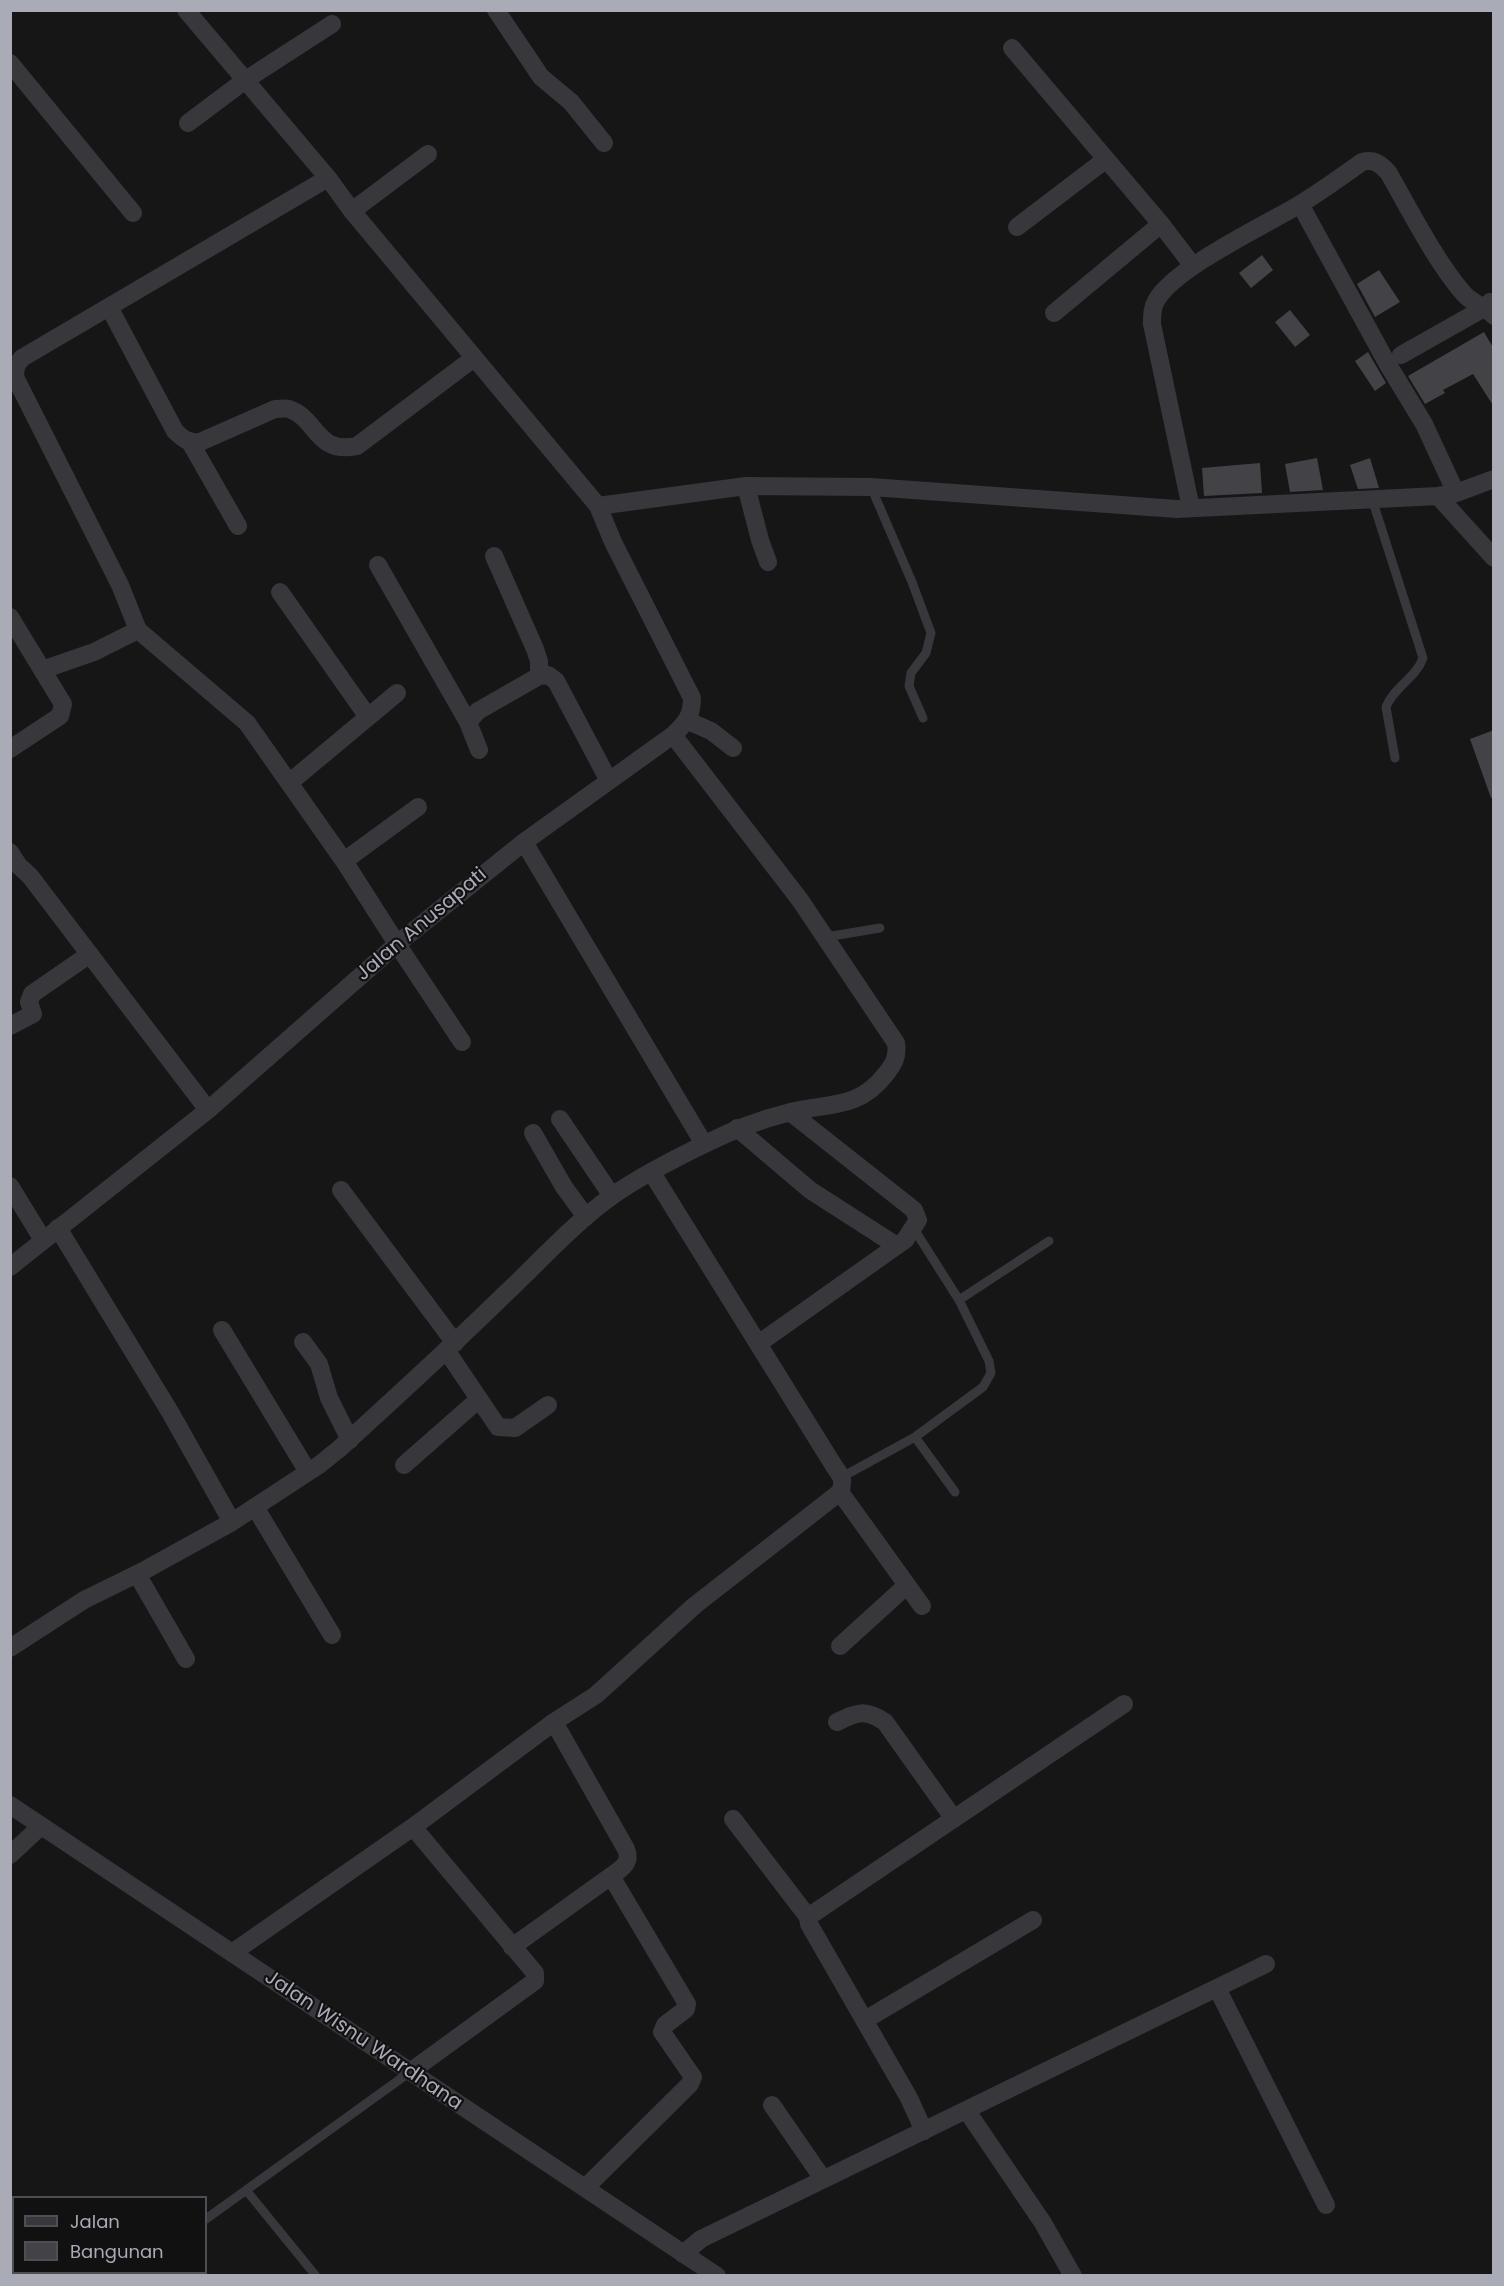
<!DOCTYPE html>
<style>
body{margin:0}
#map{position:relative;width:1504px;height:2286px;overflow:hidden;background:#161617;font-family:Poppins,sans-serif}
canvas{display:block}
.frame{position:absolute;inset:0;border:12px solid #a9abb6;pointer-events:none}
.legend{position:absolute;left:12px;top:2196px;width:195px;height:78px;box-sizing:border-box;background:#111112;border:2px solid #4e4f54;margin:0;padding:8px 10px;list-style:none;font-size:18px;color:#a9abb6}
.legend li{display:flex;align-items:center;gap:12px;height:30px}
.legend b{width:30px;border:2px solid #4e4f54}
</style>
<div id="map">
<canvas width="1504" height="2286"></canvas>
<div class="frame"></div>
<ul class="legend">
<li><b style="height:8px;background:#37373c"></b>Jalan</li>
<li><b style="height:16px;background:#434347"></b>Bangunan</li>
</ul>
</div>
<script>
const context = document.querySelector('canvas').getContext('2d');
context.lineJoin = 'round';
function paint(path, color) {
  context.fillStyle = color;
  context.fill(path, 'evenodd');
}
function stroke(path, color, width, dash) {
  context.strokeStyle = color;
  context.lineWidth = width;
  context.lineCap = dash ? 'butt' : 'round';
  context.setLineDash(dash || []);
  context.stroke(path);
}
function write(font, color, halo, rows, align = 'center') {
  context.font = font + ' Poppins,sans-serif';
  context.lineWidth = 4.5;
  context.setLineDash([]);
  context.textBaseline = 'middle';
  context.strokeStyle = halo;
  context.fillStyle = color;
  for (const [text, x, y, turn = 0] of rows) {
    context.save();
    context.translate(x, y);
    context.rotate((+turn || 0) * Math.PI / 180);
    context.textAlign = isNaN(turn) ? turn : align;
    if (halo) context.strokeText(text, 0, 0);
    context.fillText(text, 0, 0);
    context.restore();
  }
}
paint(new Path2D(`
 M1262 255 1273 270 1251 288 1239 273Z
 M1379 270 1400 302 1375 317 1357 284Z
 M1290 310 1310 335 1295 347 1275 322Z
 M1484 332 1494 349V407L1473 374 1443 390 1445 393 1425 404 1408 376Z
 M1368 352 1386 383 1375 391 1355 361Z
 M1317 458 1323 490 1290 492 1285 464Z
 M1370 458 1379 488 1358 489 1350 465Z
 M1260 463 1262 493 1204 496 1202 468Z
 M1494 730V797L1491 798 1470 739Z`), '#434347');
stroke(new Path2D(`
 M871 487 912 582 931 633 926 653 911 673 909 686 923 718
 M1372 499 1423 658C1416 678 1393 688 1386 707L1395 758
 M826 937 880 928
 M959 1300 1049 1241
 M915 1437 955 1492
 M842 1477 915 1437 983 1387 991 1373 989 1361 959 1300 914 1229
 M246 2190 316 2276
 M206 2219 410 2072`), '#37373c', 9);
stroke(new Path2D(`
 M496 10 541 77 571 102 604 143
 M1012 48 1161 224 1193 266
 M10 63 133 213
 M188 123 244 81 332 24
 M328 178 22 358 16 366 15 377 120 585 138 630 247 723 344 861 397 944 462 1042
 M1300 204 1387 363 1424 424 1456 493
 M352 211 428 154
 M1017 227 1105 160
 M109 307 175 431C183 439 188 443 200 442L275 409C279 409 286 408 289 409 317 418 316 455 357 446L474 358
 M1054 313 1161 224
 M1401 355 1486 307 1490 302
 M190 442 238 526
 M746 486 760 540 768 562
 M1438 496 1494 558
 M598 506 746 486 871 487 1177 509 1438 496 1456 493 1494 479
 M1191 508 1152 324C1152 316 1152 308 1156 301 1173 269 1263 226 1297 206 1319 193 1341 177 1362 162 1374 159 1379 163 1388 172 1410 210 1436 262 1464 294 1473 304 1485 306 1494 316
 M494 556 535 649 539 661V676
 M378 565 468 722
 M280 592 368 717
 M10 617 63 704 60 716 10 749
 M42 670 94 652 138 630
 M688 721 711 731 733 748
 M479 750 468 722 478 711 539 676 548 675 556 681 609 781
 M289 783 397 693
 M524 842 704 1144
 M10 852 19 866 30 876 208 1110
 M344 861 418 807
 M10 1026 33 1014 29 1002 32 994 90 954
 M560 1119 612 1196
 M737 1128 810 1190 897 1246
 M533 1133 564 1187 586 1217
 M10 1186 43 1240
 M341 1190 455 1343
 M58 1228 170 1412 232 1522
 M10 1267 208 1110 397 944 524 842 673 735C686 723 692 716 692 698L613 542 598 506 352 211 328 178 186 10
 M222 1330 308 1472
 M303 1342 319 1364 329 1398 350 1440
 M758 1344 905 1240 918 1220 914 1210 790 1112
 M446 1350 498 1427 515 1428 548 1405
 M404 1465 479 1399
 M840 1492 922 1606
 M255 1507 332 1635
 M137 1574 186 1659
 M840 1646 906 1586
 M10 1648 84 1600 145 1570 232 1522 319 1465 339 1449C395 1398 451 1347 505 1294 540 1261 573 1224 612 1196 640 1176 676 1158 707 1143 733 1130 759 1120 787 1113 826 1102 857 1111 885 1075 894 1064 898 1057 896 1043L800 900 673 735
 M554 1722 626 1849C632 1863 621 1869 611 1876L687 2004 686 2009 665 2025 662 2032 693 2077 690 2084 585 2188
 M837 1722C858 1712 865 1709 885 1722L954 1819
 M10 1805 717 2276
 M733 1819 808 1917 809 1924 909 2098 924 2131
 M10 1855 41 1826
 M808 1917 1124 1704
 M512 1947 611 1876
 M232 1953 413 1827 554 1722 596 1695 694 1606 840 1492C845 1480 841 1476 834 1466L652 1173
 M1217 1988 1326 2205
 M865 2020 1033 1920
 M410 2072 535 1981V1973L413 1827
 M772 2105 823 2179
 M967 2111 1043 2223 1073 2276
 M683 2254 701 2239 1266 1964`), '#37373c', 18);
write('20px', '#a9abb6', '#111112', [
 ["Jalan Anusapati",422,925,-40],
 ["Jalan Wisnu Wardhana",363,2041,34]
]);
</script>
